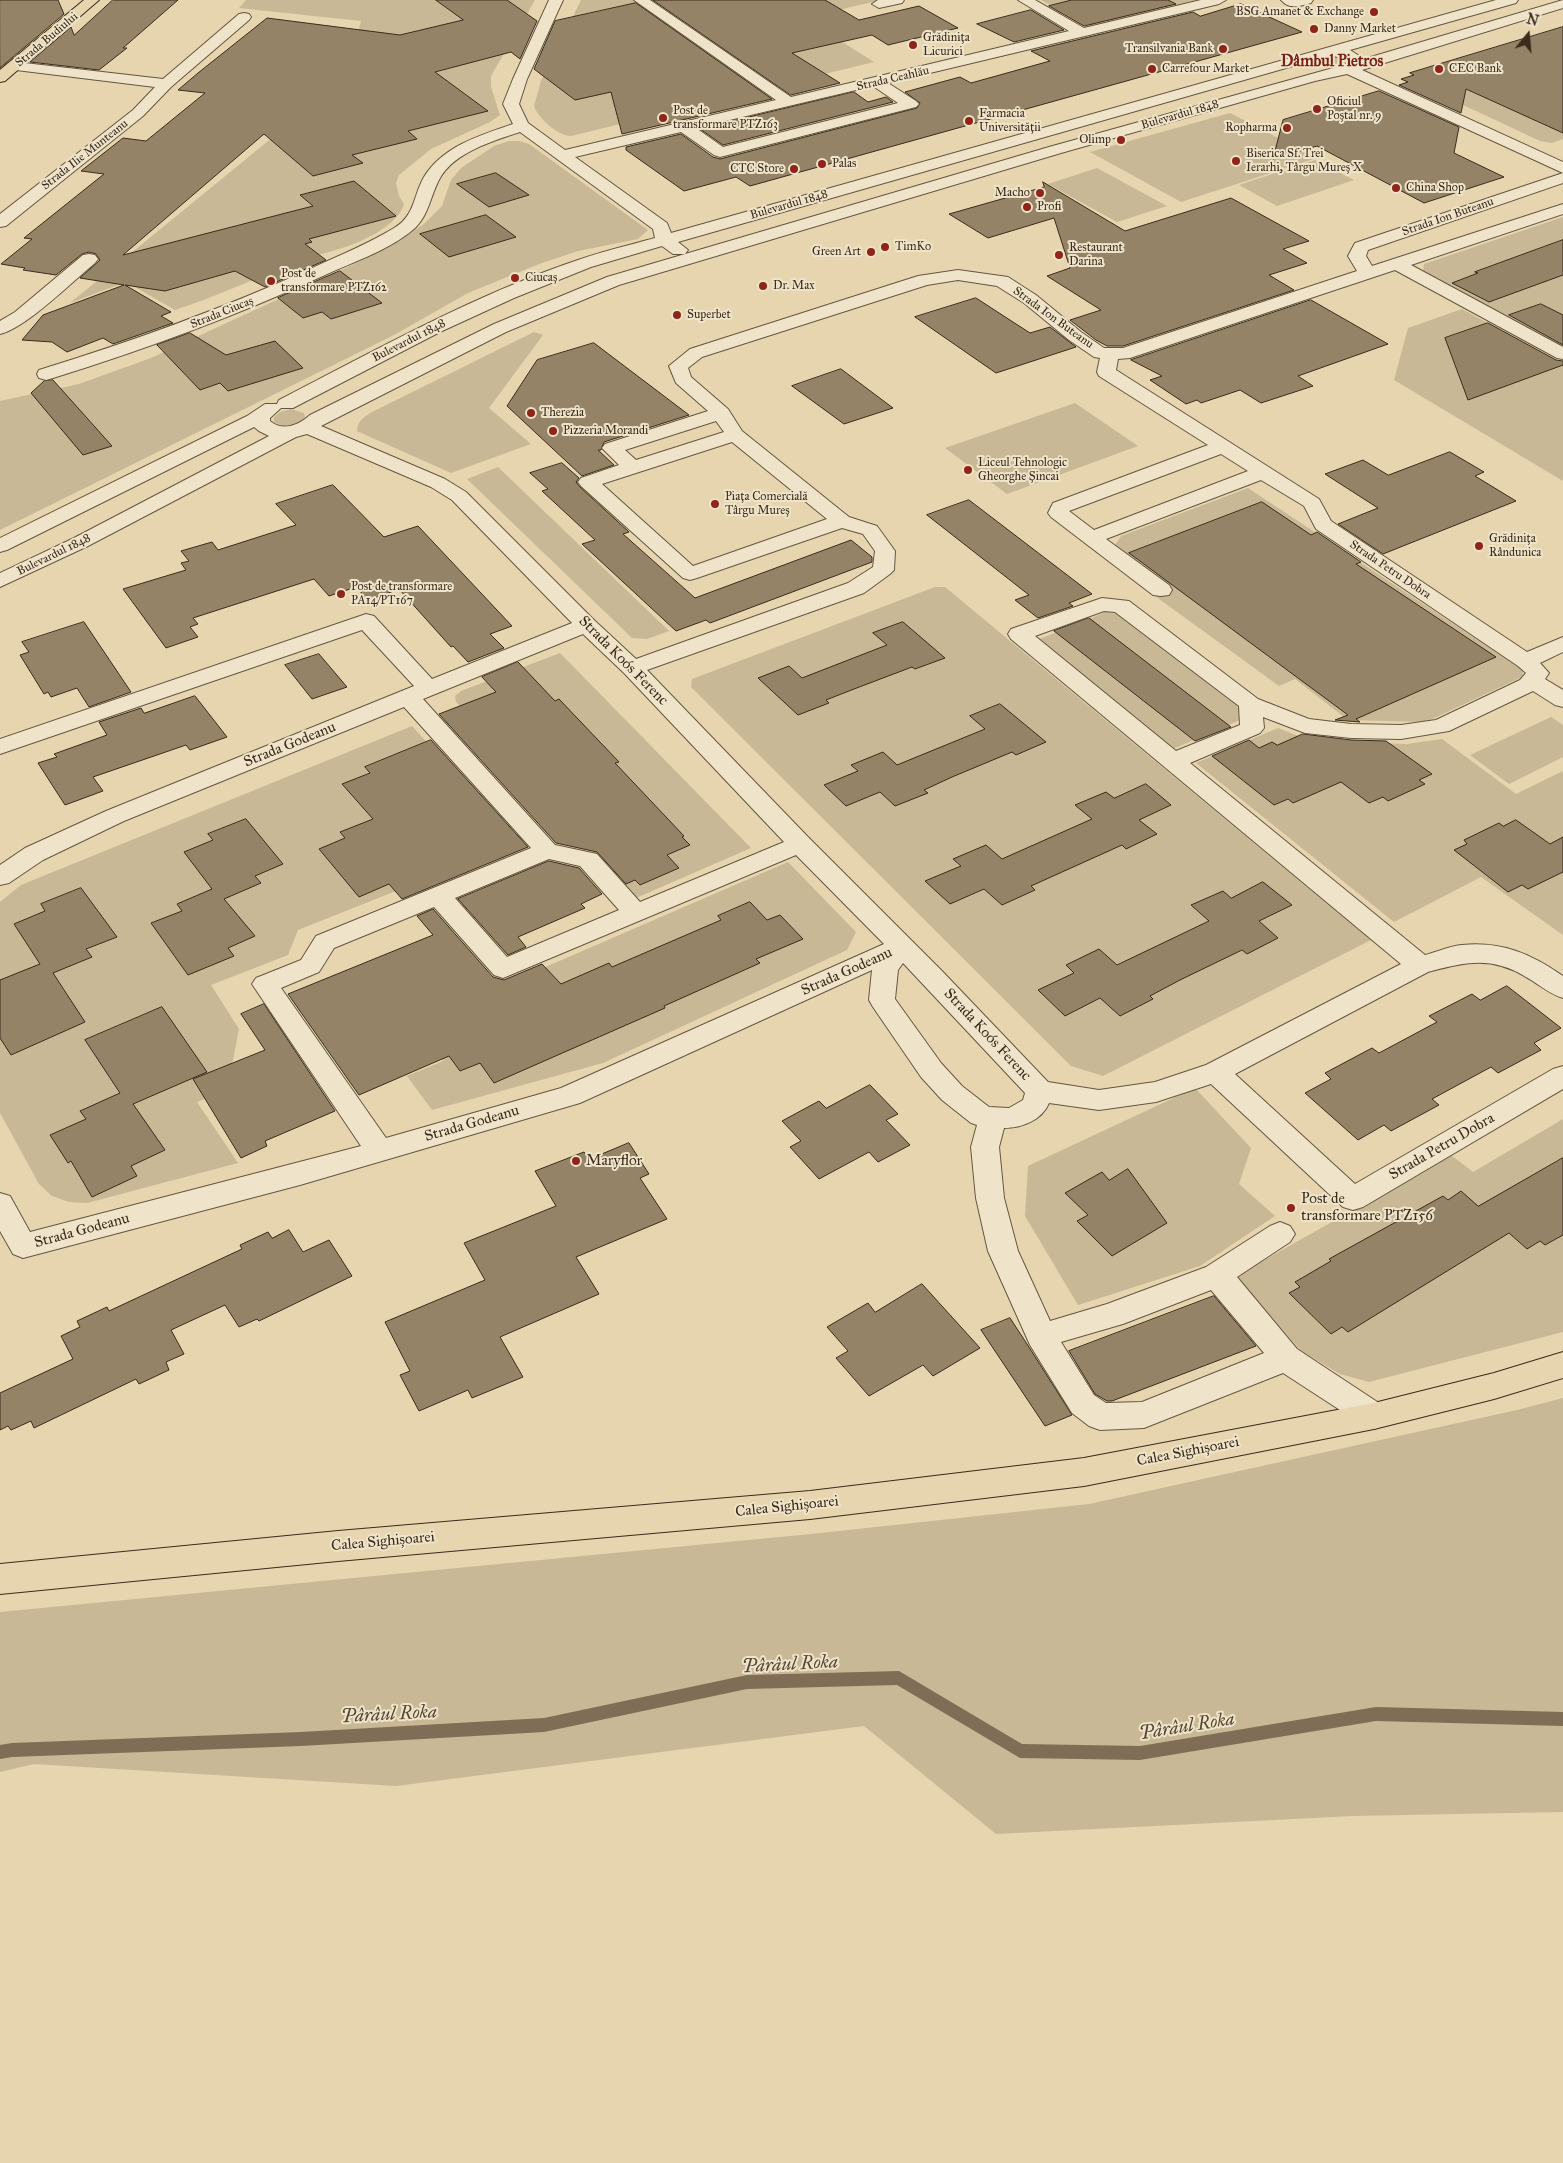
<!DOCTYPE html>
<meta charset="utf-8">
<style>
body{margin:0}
#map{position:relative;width:1563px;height:2163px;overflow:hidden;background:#e6d5ae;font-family:"IM FELL Great Primer",serif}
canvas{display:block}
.north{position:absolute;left:1503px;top:10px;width:50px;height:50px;-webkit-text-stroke:4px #efe4ca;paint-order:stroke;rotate:17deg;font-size:14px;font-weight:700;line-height:20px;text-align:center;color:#3b2b1b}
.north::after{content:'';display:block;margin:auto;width:18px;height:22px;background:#3b2b1b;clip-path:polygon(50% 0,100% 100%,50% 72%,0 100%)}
</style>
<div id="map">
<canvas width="1563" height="2163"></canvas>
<div class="north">N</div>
</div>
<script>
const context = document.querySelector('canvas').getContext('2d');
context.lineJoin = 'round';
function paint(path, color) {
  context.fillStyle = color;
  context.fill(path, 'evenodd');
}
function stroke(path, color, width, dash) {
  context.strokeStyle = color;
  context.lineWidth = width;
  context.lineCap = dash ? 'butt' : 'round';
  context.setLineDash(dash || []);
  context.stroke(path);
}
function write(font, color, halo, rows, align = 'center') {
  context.font = font + ' "IM FELL Great Primer",serif';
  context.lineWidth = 4;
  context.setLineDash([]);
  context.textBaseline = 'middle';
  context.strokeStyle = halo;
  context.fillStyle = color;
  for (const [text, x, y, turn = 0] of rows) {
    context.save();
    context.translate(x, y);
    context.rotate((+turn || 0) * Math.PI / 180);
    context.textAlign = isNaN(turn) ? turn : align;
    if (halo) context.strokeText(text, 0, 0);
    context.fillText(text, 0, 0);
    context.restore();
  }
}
paint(new Path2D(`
 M246 0H535L491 76V87L500 115 490 122 431 149 399 175 396 183 399 196 404 204C400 219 380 232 365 239 345 249 322 253 300 261 258 277 218 296 175 310L126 282 70 303 284 128 343 91 361 21 239 8Z
 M581 0H881L804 18 874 62 571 136C558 136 538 118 534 106L541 81Z
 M1041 0H1199L1097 27 1089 26Z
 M1328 56 1339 57 1349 63 1348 65C1337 67 1327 69 1317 62L1319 58Z
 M1448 81 1563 133V139L1552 143 1540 141 1429 89Z
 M1230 113 1317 158 1181 202 1090 152Z
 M509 141H519L529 144 648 230 638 239 578 251 539 264 468 293 394 335 0 530V401L79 384 151 358 365 259 423 225 442 206 451 180 461 168 494 146Z
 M1315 160 1354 180 1277 206 1239 185Z
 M1097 168 1167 206 1117 222 1048 184Z
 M1563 217V347L1423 272 1424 264Z
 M1462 309 1563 364V481L1394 380 1408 328Z
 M534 332 543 335 489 408 531 444 451 473 357 431C357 421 364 417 372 412Z
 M1075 403 1138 446 1007 494 945 448Z
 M291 409 304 413 305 418C297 426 284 428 274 422V417L280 412Z
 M498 467 669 631 647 639 632 638 467 479Z
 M1248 488 1523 670 1522 677 1426 722 1348 720 1295 679 1279 686 1155 596 1172 589 1113 548 1121 536Z
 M935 587H945L1371 940 1103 1076 1071 1066 691 687 692 679Z
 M1106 612 1124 615 1243 704 1240 720 1173 749 1037 640Z
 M560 653 751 848 636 898 456 702 455 696 461 691Z
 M1551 717 1563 725V757L1509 784 1470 755Z
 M412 726 478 799 461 865 298 930 288 955 211 985 239 1029 227 1090 197 1102 238 1163 87 1203 69 1202 52 1196 39 1184 0 1113V902L21 885Z
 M1278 728 1311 741 1407 744 1442 739 1516 794 1563 771V935L1481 877 1394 922 1196 763Z
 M788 862 856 932 847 950 603 1063 432 1110 407 1076 443 1061 416 1023Z
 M1195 1088 1251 1148 1239 1184 1275 1216 1200 1266 1078 1305 1025 1216 1028 1166Z
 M1563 1119V1332L1369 1382 1340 1374 1301 1351 1236 1276 1451 1155 1473 1172Z
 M1563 1398V1812L1353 1816 996 1834 864 1726 396 1786 34 1764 0 1772V1612L811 1534 1089 1504 1517 1410Z`), '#c9b895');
paint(new Path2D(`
 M899 1671 1022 1744 1140 1746 1376 1707 1563 1712V1726L1376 1721 1140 1760 1020 1758 897 1685 747 1689 544 1732 301 1746 12 1757 0 1759V1745L12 1743 301 1732 544 1718 747 1675Z`), '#7f6e55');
const building = new Path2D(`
 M0 0H58L64 14 0 68Z
 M113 0H178L123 48H127L99 70 30 62 71 27 74 35Z
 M436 0H507L537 21 520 59 511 52 435 72 488 111 408 131 417 139 352 155 363 163 313 176 264 134 123 255 313 206 300 195 354 181 396 216 309 239 312 242 305 244 326 260 265 287 235 271 165 291 125 285 171 312 161 316 173 323 113 344 103 338 67 352 52 342 22 340 43 315 124 285 80 278 100 260 96 254 89 252 82 254 56 275 23 270 25 268 1 264 32 239 24 238 104 174 81 171 123 138 146 141 205 93 178 90 198 73 267 18 400 35 463 20Z
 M653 0H825L859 20 919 6 958 28 888 45 872 35 792 53 840 83 791 95Z
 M1072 0H1168L1176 4 1084 26 1049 6Z
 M636 3 772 99 622 134 611 92 575 100 534 69 555 21Z
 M1241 4 1302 32 750 186 736 177 684 191 626 150V147L681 134 713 157 720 159 917 108 920 103 905 92 960 77 971 83 1050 61 1031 51 1193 12 1200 16Z
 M1031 10 1064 30 1014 42 977 24Z
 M1563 27V133L1466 89 1461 113 1399 85 1408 82 1401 79 1414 75 1410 73Z
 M1379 91 1459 127 1454 153 1504 177 1424 203 1317 146 1273 159 1283 120Z
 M854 92 868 102 886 97 893 102 723 145 700 129Z
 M496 173 529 195 489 207 457 184Z
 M1043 182 1125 231 1231 198 1309 241 1283 249 1307 263 1269 275 1294 290 1123 346H1107L1096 340 1070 320 1101 310 1047 276 1070 268 1054 218 988 238 949 214 1044 187Z
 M486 215 516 237 449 257 420 234Z
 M1563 240V275L1489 302 1452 283 1478 273 1475 272Z
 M340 271 382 303 331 319 322 312 303 318 278 298Z
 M976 298 1030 333 1050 327 1076 347 996 373 915 317Z
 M1311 300 1388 344 1298 376 1313 386 1261 403 1240 390 1201 403 1197 400 1186 404 1150 380 1162 376 1131 360Z
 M1541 304 1563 315V345L1509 315Z
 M1488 323 1556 360 1563 361V365L1468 400 1445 338Z
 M190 333 226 355 275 341 303 368 228 391 220 383 200 390 157 345Z
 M594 343 689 415 604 442 601 450H598L614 465 582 476 507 406 537 360Z
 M841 369 893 408 844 424 792 386Z
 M53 380 112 446 83 455 31 393 44 381Z
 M1450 452 1484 472 1475 476 1516 501 1383 554 1338 524 1378 508 1325 474 1363 460 1388 475Z
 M562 463 579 478 576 482 580 487 629 532 623 534 695 598 851 540 872 557V562L710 623 706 620 676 631 582 544 595 540 542 491 548 489 530 473Z
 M333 485 384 537 418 526 512 626 490 634 504 648 468 662 453 646 451 647 399 589 364 602 359 586 329 596 314 579 193 618 198 624 190 627 198 637 166 648 123 589 186 570 181 563 189 561 181 551 212 542 218 550 296 525 276 504Z
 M969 500 1092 594 1069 603 1073 606 1038 618 1015 600 1029 595 927 515Z
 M1262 502 1311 535 1317 532 1361 562 1356 564 1496 657 1356 719 1360 722 1335 720 1348 715 1129 553Z
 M1089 618 1231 727 1195 741 1054 631Z
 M84 622 131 692 89 707 77 688 51 697 48 692 44 694 20 655 29 652 22 642Z
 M903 622 945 658 915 669 912 667 854 689 826 700 829 703 798 715 758 678 789 666 802 678 887 645 873 633Z
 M319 654 347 687 312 699 285 665Z
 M518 662 555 701 559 699 619 762 615 763 684 836 682 837 690 845 667 855 679 868 640 885 635 880 626 884 597 852 556 843 439 714 496 692 482 677Z
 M195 696 227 737 190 750 186 745 93 777 103 791 65 805 38 763 57 757 54 754 107 735 99 722 141 708 144 713Z
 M1000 704 1046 742 1016 755 1012 752 952 777 924 790 928 793 895 806 880 792 846 806 824 785 858 771 851 765 883 752 897 765 985 729 970 716Z
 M1303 734 1351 740 1386 741 1432 774 1419 780 1425 784 1388 801 1383 797 1369 803 1341 782 1293 803 1288 799 1274 805 1212 756 1249 740 1259 748 1272 742 1277 745Z
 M431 740 528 847 402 899 389 884 359 897 319 849 345 838 340 832 373 819 342 784 370 773 365 767Z
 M1146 784 1171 805 1139 820 1157 834 1126 849 1122 845 1031 886 1035 890 1002 905 984 889 950 904 925 881 961 866 953 859 986 845 1002 859 1092 819 1075 805 1106 792 1114 798Z
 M246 819 283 864 255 876 261 883 224 899 255 936 228 948 234 956 188 975 151 923 182 911 177 904 212 889 184 852 213 840 208 834Z
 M1516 820 1550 844 1563 837V872L1528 889 1522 885 1508 892 1454 850 1467 844 1464 840 1499 823 1503 826Z
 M549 861 579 868 602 894 581 904 585 908 518 937 526 947 508 955 458 899Z
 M1263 882 1292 905 1259 921 1278 938 1247 954 1242 950 1180 980 1150 996 1153 999 1120 1016 1100 998 1065 1016 1038 990 1074 973 1066 965 1099 949 1117 965 1209 921 1191 905 1223 891 1231 898Z
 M81 888 117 937 86 949 92 957 53 973 85 1022 11 1055 0 1038V980L40 964 14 924 45 911 41 904Z
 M750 902 767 920 780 915 803 939 756 959 760 963 664 1006 665 1008 494 1083 480 1063 460 1071 449 1056 359 1095 288 994 433 935 417 916 433 909 493 977 504 980 542 964 561 984 609 963 612 967 721 920 718 916Z
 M1507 986 1561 1028 1534 1043 1541 1050 1498 1073 1491 1067 1432 1099 1439 1105 1391 1131 1384 1125 1358 1140 1305 1093 1331 1079 1325 1073 1372 1048 1379 1053 1437 1022 1429 1016 1472 994 1480 1000Z
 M264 1004 335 1111 265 1141 267 1146 241 1158 193 1079 265 1050 241 1014Z
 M162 1007 207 1072 133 1104 165 1150 131 1166 137 1176 92 1197 71 1161 68 1163 50 1135 86 1119 80 1111 120 1093 85 1040Z
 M870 1085 898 1114 886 1120 910 1145 878 1162 869 1152 819 1179 790 1147 801 1141 782 1121 819 1101 826 1108Z
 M629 1143 649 1174 640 1178 667 1219 576 1257 599 1294 500 1337 523 1377 472 1398 468 1390 419 1411 400 1375 410 1371 385 1322 485 1280 464 1243 556 1206 535 1171 584 1152 589 1159Z
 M1563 1158V1235L1545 1245 1540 1241 1527 1249 1509 1233 1348 1332 1342 1327 1331 1334 1289 1293 1300 1287 1295 1282 1331 1261 1329 1259 1443 1196 1448 1200 1461 1191 1478 1206Z
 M1128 1169 1167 1223 1112 1256 1077 1221 1088 1215 1065 1193 1102 1172 1109 1180Z
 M289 1230 303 1252 329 1240 352 1276 259 1321 257 1319 239 1327 225 1305 171 1330 184 1354 166 1362 169 1370 139 1384 136 1379 34 1428 31 1421 11 1430 8 1426 0 1430V1393L73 1359 61 1336 80 1327 77 1321 107 1307 109 1311 242 1249 240 1245 268 1232 272 1238Z
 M922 1284 980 1348 933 1376 923 1365 869 1396 836 1358 848 1351 827 1327 868 1303 875 1312Z
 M1214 1296 1256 1346 1112 1401H1107L1095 1394 1069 1351Z
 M1010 1318 1027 1344 1072 1415 1045 1426 981 1330Z`);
paint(building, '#948367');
stroke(building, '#3b2b1b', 1);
const minor = new Path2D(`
 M549 0H563L527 79 519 104 528 123 565 150 776 100 634 0H650L791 97 1069 31 1018 0H1035L1084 28 1201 0H1226L1219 4 888 83 916 101 919 104 916 107 720 157 714 155 681 132 575 157 667 223 671 233 1496 0H1518L1516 3 1350 50 1364 59 1563 0V8L1362 70 1563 162V173L1347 74 1315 81 1061 153 619 285 506 332 321 426 445 479 466 492 594 620 636 659 848 583 873 567 875 551 863 534 842 528 697 578 690 580 683 578 581 486 578 482 581 478 619 465 602 448 605 444 708 411 676 383 669 366 690 349 918 276 958 270 1008 277 1036 295 1081 332 1104 348H1123L1357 271 1348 256 1355 243 1563 173V183L1368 250 1366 256 1372 266 1563 204V214L1411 265 1563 347V359L1557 358 1395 270 1130 358 1118 359 1116 370 1319 499 1331 521 1527 652 1563 637V652L1540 663 1549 673 1545 679 1563 690V707L1555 705 1533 691 1449 731 1401 739 1351 738 1305 733 1263 717 1264 728 1260 733 1190 763 1425 955C1437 952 1450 946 1462 945 1502 941 1531 954 1563 976V998C1549 994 1539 984 1526 977 1491 956 1466 962 1428 972L1235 1074 1355 1184 1553 1069 1563 1066V1089L1363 1207 1353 1210 1343 1207 1211 1084 1156 1102 1099 1110 1049 1103C1042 1120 1022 1128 1004 1128L999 1147 1004 1198 1018 1251 1050 1321 1107 1304 1206 1267 1270 1226 1280 1222 1290 1226 1295 1234 1290 1242 1237 1277 1297 1349 1385 1407 1390 1416 1385 1425 1374 1429 1363 1425 1283 1373 1144 1428 1100 1430 1089 1426 1072 1413 1030 1345 988 1251 976 1198 971 1147 977 1125 971 1123 942 1100 921 1077 873 1007 869 1000 872 970 580 1103 300 1185 23 1258 13 1254 0 1231V1193L10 1196 30 1232 361 1146 252 984 256 978 301 960 316 936 531 848 404 707 124 821 43 860 9 883 0 885V865L25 848 106 811 414 686 362 630 0 754V739L366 614 374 616 432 679 572 623 452 500 431 487 307 434 296 437 88 546 0 587V573L74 538 269 436 259 431 254 427 7 550 0 552V538L247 416 265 404H277L279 400C376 350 474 295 578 260 603 251 630 245 655 238L653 229 520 132C493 141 455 152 440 178 429 198 429 219 409 233 384 252 353 262 325 275 236 316 146 349 53 378L46 380 39 378 37 374 39 370C130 342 219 310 306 271 335 257 366 245 394 228 415 216 413 196 424 177 443 146 481 135 513 124L503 104 513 79ZM1328 56 1342 57 1351 63 1049 147 607 277 494 324 310 415C299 425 283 432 270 421V418L281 408H293L440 332 514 298 591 267 662 246 673 254H685L688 250 678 242ZM873 86 898 103 723 147 696 128ZM958 280 997 286 1024 303 1069 340 1094 357 1100 358 1097 372 1099 376 1208 445 1053 503 1048 513 1051 517 1153 595 1161 596 1169 595 1172 590 1169 585 1106 539 1261 480 1304 506 1316 529 1518 666 1526 673 1520 680 1436 720 1401 725 1351 724 1309 719 1258 699 1129 601 1102 598 1011 629 1008 634 1011 639 1401 964 1206 1065 1155 1082 1099 1090 1048 1082 942 971 809 838 647 670 864 593 890 574 894 570 895 551 877 526 849 517 742 431 728 409 691 377 688 368 702 357 927 285ZM716 421 724 432 636 460 625 450ZM732 442 827 519 693 566 602 484ZM1221 454 1248 471 1094 530 1069 511ZM1104 611 1115 612 1239 706 1240 725 1176 751 1035 636ZM583 634 624 673 784 842 640 902 597 854 555 845 423 699ZM796 855 884 944 561 1088 386 1138 281 988 319 972 334 948 434 907 494 975 503 978ZM549 859 580 866 619 910 507 957 455 898ZM903 963 1025 1093 1023 1100 1009 1108 989 1107 962 1086 941 1063 895 999 898 970ZM1211 1290 1264 1353 1142 1402 1106 1403 1094 1395 1061 1342 1123 1324Z
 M878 0H904L902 3 879 8 872 4Z
 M1281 0H1313L1311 3C1300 6 1290 10 1281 0Z
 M244 13 249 14 251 17 249 20 171 87 143 116 6 226 0 227V214L133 110 155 87 16 70 11 69 9 66 11 63 16 62 163 79 239 14Z
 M89 254 95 255 98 259 95 263C73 281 26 328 0 334V321L15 312 83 255Z`);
const major = new Path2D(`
 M84 0H99L5 81 0 82V70Z
 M1563 1352V1378L1494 1399 1374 1429 1084 1486 810 1519 338 1561 0 1594V1564L338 1531 810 1491 1084 1458 1374 1403 1494 1373Z`);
stroke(minor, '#665640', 2);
stroke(major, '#3b2b1b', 2);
paint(minor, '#efe4ca');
paint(major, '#e6d5ae');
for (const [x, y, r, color] of [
 [1374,12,5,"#8f2418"],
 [1314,29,5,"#8f2418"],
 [913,45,5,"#8f2418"],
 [1223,49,5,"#8f2418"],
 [1152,69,5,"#8f2418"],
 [1439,69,5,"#8f2418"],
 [1317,109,5,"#8f2418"],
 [663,118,5,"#8f2418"],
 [969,121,5,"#8f2418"],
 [1287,128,5,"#8f2418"],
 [1121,140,5,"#8f2418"],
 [1236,161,5,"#8f2418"],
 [822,164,5,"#8f2418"],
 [794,169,5,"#8f2418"],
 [1396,188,5,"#8f2418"],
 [1040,193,5,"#8f2418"],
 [1027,207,5,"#8f2418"],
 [885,247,5,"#8f2418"],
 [871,252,5,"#8f2418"],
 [1059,255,5,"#8f2418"],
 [515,278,5,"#8f2418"],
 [271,281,5,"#8f2418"],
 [763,286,5,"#8f2418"],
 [677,315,5,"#8f2418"],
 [531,413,5,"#8f2418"],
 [553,431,5,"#8f2418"],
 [968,470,5,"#8f2418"],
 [715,504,5,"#8f2418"],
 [1479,546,5,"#8f2418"],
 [341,594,5,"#8f2418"],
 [576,1161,5,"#8f2418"],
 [1291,1208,5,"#8f2418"]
]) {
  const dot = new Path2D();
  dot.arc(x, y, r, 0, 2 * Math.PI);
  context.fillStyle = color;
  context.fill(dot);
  stroke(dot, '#efe4ca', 2);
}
write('12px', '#3b2b1b', '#efe4ca', [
 ["BSG Amanet & Exchange",1364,12,"right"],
 ["Danny Market",1324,29],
 ["Grădinița",923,38],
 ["Licurici",923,52],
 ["Transilvania Bank",1213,49,"right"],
 ["Carrefour Market",1162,69],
 ["CEC Bank",1449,69],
 ["Oficiul",1327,102],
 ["Poștal nr. 9",1327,116],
 ["Post de",673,111],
 ["transformare PTZ163",673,125],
 ["Farmacia",979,114],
 ["Universității",979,128],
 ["Ropharma",1277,128,"right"],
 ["Olimp",1111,140,"right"],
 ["Biserica Sf. Trei",1246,154],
 ["Ierarhi, Târgu Mureș X",1246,168],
 ["Palas",832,164],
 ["CTC Store",784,169,"right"],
 ["China Shop",1406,188],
 ["Macho",1030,193,"right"],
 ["Profi",1037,207],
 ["TimKo",895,247],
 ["Restaurant",1069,248],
 ["Darina",1069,262],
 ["Green Art",861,252,"right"],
 ["Post de",281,274],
 ["transformare PTZ162",281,288],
 ["Ciucaș",525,278],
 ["Dr. Max",773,286],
 ["Superbet",687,315],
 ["Therezia",541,413],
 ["Pizzeria Morandi",563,431],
 ["Liceul Tehnologic",978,463],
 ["Gheorghe Șincai",978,477],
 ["Piața Comercială",725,497],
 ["Târgu Mureș",725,511],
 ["Grădinița",1489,539],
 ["Rândunica",1489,553],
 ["Post de transformare",351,587],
 ["PA14/PT167",351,601]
], 'left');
write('12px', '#3b2b1b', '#efe4ca', [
 ["Strada Budiului",47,40,-40],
 ["Strada Ceahlău",893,79,-13],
 ["Bulevardul 1848",1180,115,-16],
 ["Strada Ilie Munteanu",85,155,-38],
 ["Bulevardul 1848",789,205,-16],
 ["Strada Ion Buteanu",1448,217,-19],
 ["Strada Ciucaș",222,313,-22],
 ["Strada Ion Buteanu",1053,318,36],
 ["Bulevardul 1848",409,341,-27],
 ["Bulevardul 1848",54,555,-26],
 ["Strada Petru Dobra",1390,570,34]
]);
write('15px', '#3b2b1b', '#efe4ca', [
 ["Strada Koós Ferenc",623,661,45],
 ["Strada Godeanu",290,745,-22],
 ["Strada Godeanu",847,972,-24],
 ["Strada Koós Ferenc",987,1035,47],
 ["Strada Godeanu",472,1124,-16],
 ["Strada Petru Dobra",1442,1147,-30],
 ["Strada Godeanu",82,1231,-15],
 ["Calea Sighișoarei",1188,1452,-11],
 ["Calea Sighișoarei",787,1507,-6],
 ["Calea Sighișoarei",383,1542,-5]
]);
write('15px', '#3b2b1b', '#efe4ca', [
 ["Maryflor",586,1161],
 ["Post de",1301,1199],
 ["transformare PTZ156",1301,1216]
], 'left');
write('bold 16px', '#7a1f14', '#efe4ca', [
 ["Dâmbul Pietros",1332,62]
]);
write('italic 19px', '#574733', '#efe4ca', [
 ["Pârâul Roka",790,1665,-3],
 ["Pârâul Roka",389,1715,-3],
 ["Pârâul Roka",1187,1727,-9]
]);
</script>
